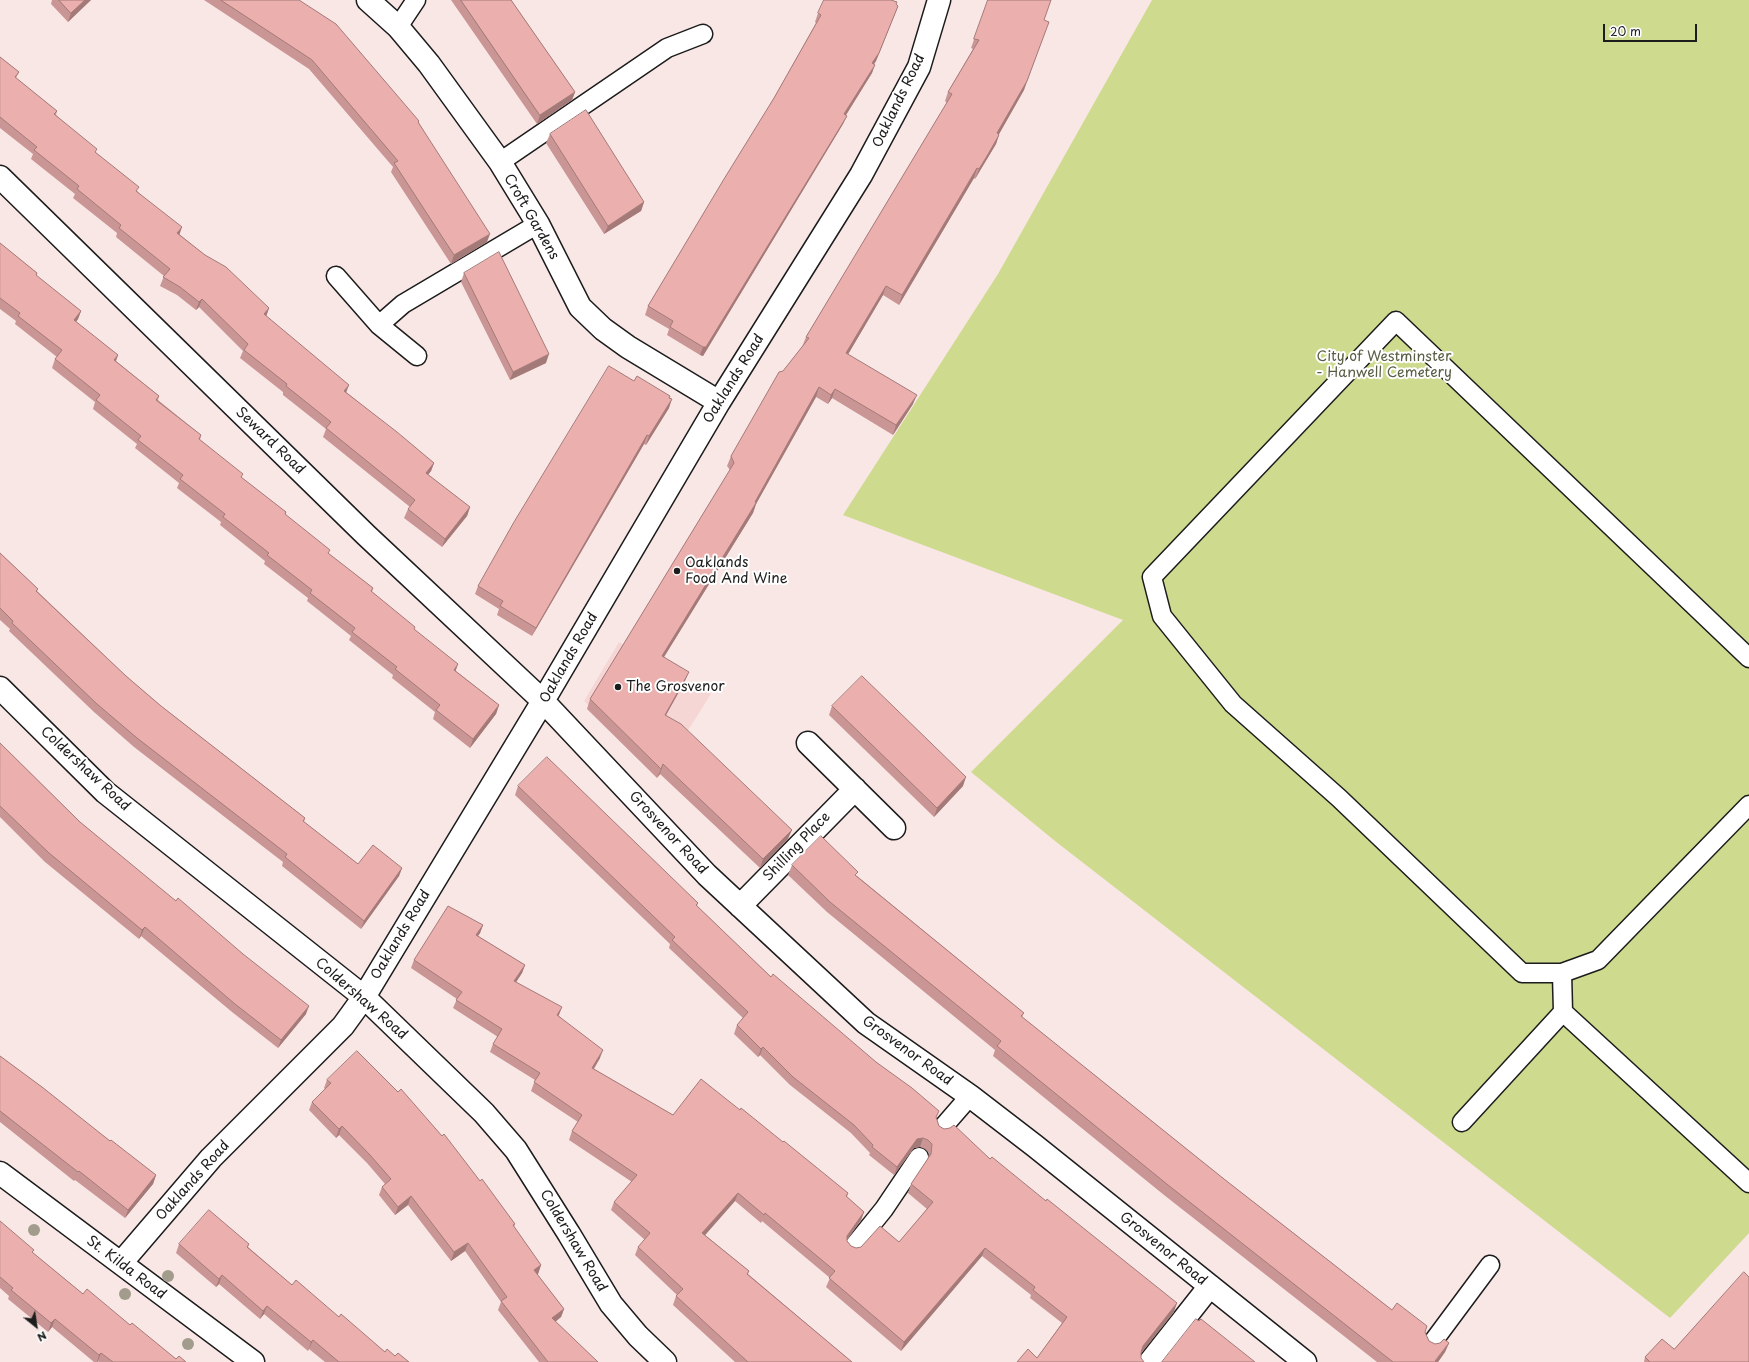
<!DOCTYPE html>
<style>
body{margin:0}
#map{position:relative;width:1749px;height:1362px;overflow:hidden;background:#f9e7e6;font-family:"Playpen Sans",sans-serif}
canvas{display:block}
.north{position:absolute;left:16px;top:1306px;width:40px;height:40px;-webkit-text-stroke:3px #fff;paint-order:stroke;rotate:150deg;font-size:11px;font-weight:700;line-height:16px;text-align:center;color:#1c1c1c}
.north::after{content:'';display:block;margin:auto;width:14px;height:18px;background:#1c1c1c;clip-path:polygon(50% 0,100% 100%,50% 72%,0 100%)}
.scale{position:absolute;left:1603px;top:24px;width:94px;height:18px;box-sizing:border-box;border:2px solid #1c1c1c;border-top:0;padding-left:5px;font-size:12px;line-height:14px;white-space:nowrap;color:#1c1c1c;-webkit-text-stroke:3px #fff;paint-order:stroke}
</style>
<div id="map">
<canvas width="1749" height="1362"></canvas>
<div class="north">N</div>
<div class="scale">20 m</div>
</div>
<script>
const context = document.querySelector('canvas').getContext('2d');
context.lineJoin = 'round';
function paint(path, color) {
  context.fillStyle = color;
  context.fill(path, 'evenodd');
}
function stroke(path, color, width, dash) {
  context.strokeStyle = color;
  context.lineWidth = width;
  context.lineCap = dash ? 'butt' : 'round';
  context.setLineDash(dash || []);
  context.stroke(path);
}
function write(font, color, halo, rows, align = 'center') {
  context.font = font + ' "Playpen Sans",sans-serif';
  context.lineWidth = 4;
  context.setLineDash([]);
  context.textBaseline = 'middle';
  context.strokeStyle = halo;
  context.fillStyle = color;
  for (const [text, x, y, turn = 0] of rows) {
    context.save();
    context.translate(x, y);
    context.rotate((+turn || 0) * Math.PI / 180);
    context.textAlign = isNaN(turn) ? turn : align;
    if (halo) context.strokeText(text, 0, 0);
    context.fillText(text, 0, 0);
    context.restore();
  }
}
paint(new Path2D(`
 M619 642 685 681 711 694 659 776 584 701Z`), '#f5d6d5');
paint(new Path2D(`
 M1152 0H1749V1233L1670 1318 1055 841 971 772 1123 620 843 515 998 274Z`), '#ceda8d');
const lane = new Path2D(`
 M398 27 416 0
 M500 162 667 48 703 34
 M336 276 379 325 417 356
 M379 325 403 304 538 224
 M1749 658 1396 321 1152 577 1162 616 1233 704 1339 798 1522 973H1562L1598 960 1749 805
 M1562 973 1563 1012 1749 1183
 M1462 1122 1563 1012
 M943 1127 970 1096
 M854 1246 884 1209 919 1157
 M1432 1343 1490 1265`);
const street = new Path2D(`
 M368 0 398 27 429 64 500 162 538 224 580 307 603 329 628 347 719 402
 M0 177 366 535 543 701 707 875 866 1023 970 1096 1035 1146 1305 1362
 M0 688 105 792 364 997 484 1113 516 1150 569 1234 611 1304 638 1336 665 1362
 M808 743 894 828
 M740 906 855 789
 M0 1173 253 1362
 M121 1263 211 1158 343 1026 364 997 543 701 719 402 861 175 919 67 939 0
 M1150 1362 1210 1286`);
stroke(lane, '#1c1c1c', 21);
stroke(street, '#1c1c1c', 25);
stroke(lane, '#fff', 18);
stroke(street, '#fff', 22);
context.fillStyle = '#a29c8d';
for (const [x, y] of [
 [34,1230],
 [168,1276],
 [125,1294],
 [188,1344]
]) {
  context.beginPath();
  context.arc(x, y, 6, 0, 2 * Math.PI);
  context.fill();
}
paint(new Path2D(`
 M52 0H91L68 22 51 4Z
 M204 0H299L419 123 487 242 451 264 391 172 393 167 309 69Z
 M451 0H511L575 92 572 100 537 124Z
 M988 0 1044 20 1024 90 999 134 996 144 975 179 974 178 899 305 883 295 848 354 913 404 893 435 832 398 828 404 816 397 756 504 753 513 664 657 685 681 666 715 788 839 760 868 660 774 657 778 587 709 590 699 730 470 727 466 731 456 783 371 802 347 806 337 947 103 945 101 948 92 973 49 971 48Z
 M896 4 898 6 876 61 874 64 872 73 846 115 843 124 703 356 700 355 667 335 669 329 645 315 648 306 774 98 816 23 815 22 818 13Z
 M0 57 19 72 16 78 57 111 56 115 138 192 179 234 269 308 266 316 346 392 434 463 431 471 428 475 470 507 467 516 442 547 404 518 408 509 410 507 323 437 326 429 283 395V392L240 358 243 351 199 307 196 310 177 295 160 286 164 276 116 237 117 233 73 198 75 194 31 159 33 154 0 128Z
 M550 134 644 202 641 211 604 234 546 143Z
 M0 243 37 273 36 276 81 311 78 319 76 322 118 355 116 361 159 396 158 400 201 435 200 440 242 478 286 512 285 515 329 554 373 588 372 592 414 630 456 671 499 705 496 714 470 748 433 719 435 712 392 678 393 675 349 640 351 636 307 601 308 598 264 564 265 561 220 525 221 522 177 488 179 483 135 448 137 444 93 409 95 402 52 368 55 359 57 357 15 324 16 321 0 309Z
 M464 273 546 363 510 380 461 282Z
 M634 381 670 396 669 408 646 445 644 444 532 636 497 615 499 609 475 594 478 586Z
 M0 553 38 589 37 591 126 676 161 706 305 818 304 822 358 864 402 868 399 876 361 929 282 866 283 862 134 747 94 712 9 631 10 629 0 620Z
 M832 706 963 786 934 817 829 715Z
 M0 743 80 822 306 1014 278 1048 232 1012 141 936 139 939 45 862 0 817Z
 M518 786 698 903 697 906 771 977 936 1118 939 1126 990 1159 1174 1312 1141 1353 1037 1358 1062 1323 1030 1298 1031 1295 982 1256 901 1351 826 1287 830 1278 762 1221 761 1223 735 1201 705 1235 749 1271 748 1274 852 1362H735L673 1305 676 1296 677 1295 635 1255 638 1247 645 1240 611 1210 614 1202 632 1182 569 1140 572 1131 578 1122 531 1091 535 1080 490 1052 493 1044 498 1037 453 1008 457 999 411 968 414 960 483 925 480 933 478 936 525 965 522 973 516 982 559 1016 600 1058 594 1069 673 1115 740 1110 848 1193 847 1197 864 1212 861 1220 847 1240V1241L851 1246 856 1248 899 1242 927 1209 908 1193 911 1184 928 1158 929 1153 925 1149 920 1147 914 1148 894 1175 869 1155 870 1153 851 1133 790 1085 760 1055 758 1057 734 1034 737 1025 743 1018 669 948 670 944 515 795Z
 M792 865 857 876 1024 1013 1022 1017 1224 1179 1392 1310 1425 1333 1429 1341 1435 1344 1449 1343 1445 1352 1438 1362H1377L1164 1195 993 1056 995 1050 827 912 788 875Z
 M0 1056 110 1141 156 1175 153 1184 125 1218 75 1180 74 1181 0 1122Z
 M327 1080 480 1181 515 1224 514 1227 541 1265 538 1274H537L564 1309 561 1317 555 1322 598 1362H539L498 1310 501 1302 465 1251 451 1261 408 1205 395 1215 379 1195 382 1187 385 1184 367 1163 339 1135 336 1138 309 1110 312 1102 325 1089 324 1088Z
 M0 1221 33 1253 83 1294 130 1325 176 1359 186 1362H99L98 1361V1362H94L52 1327 48 1332 8 1299 9 1296 0 1288Z
 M179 1244H249L248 1247 292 1285 339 1317 385 1352 409 1362H325L309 1349 308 1351 264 1314 260 1319 219 1284 216 1287 176 1253Z
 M1645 1357 1749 1362H1644Z`), '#ca9695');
paint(new Path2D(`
 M85 0H91L68 22 71 13Z
 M898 6 876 61 869 72 872 63Z
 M1045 31 1024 90 994 143 997 133Z
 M875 65 872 73 841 123 844 114Z
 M575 92 572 100 537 124 540 115Z
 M847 116 843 124 703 356 700 355 703 347Z
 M999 135 996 144 975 179 979 169Z
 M977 168 974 178 899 305 902 295Z
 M644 202 641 211 604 234 608 226Z
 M182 227 179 236 177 233Z
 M490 234 487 242 451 264 454 255Z
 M886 286 883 295 843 363 846 353Z
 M202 299 199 307 196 310 199 302Z
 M269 308 266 317 264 314Z
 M81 311 78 319 71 328 74 320Z
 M549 354 546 363 510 380 513 372Z
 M118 355 115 363 114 360Z
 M349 385 346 393 344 391Z
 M819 387 816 397 756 504 753 513 659 665 662 656 755 502Z
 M835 389 832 398 828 404 831 395Z
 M917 395 913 404 893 435 896 425Z
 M672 399 669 408 646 445 649 436Z
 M647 435 644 444 532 636 536 628Z
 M434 463 431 471 423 481 426 473Z
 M470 507 467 516 442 547 445 539Z
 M458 664 455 673 454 670Z
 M689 672 685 681 661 724 665 715Z
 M499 705 496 714 470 748 473 739Z
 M663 764 660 774 657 778 661 769Z
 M966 777 963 786 934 817 937 808Z
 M792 830 788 839 760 868 763 859Z
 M402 868 399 876 361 929 364 921Z
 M483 925 480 933 473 943 476 935Z
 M145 927 141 936 139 939 142 930Z
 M525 965 522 973 511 990 514 981Z
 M309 1006 306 1014 278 1048 281 1040Z
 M562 1007 559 1015 554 1023 557 1015Z
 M763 1047 760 1055 758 1057 761 1049Z
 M603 1050 600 1058 589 1076 592 1068Z
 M342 1126 339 1135 336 1138 339 1129Z
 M923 1138 920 1147 914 1148 894 1175 897 1167 917 1139Z
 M156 1175 153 1184 125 1218 128 1210Z
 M738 1193 735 1201 699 1242 702 1233Z
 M411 1196 408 1205 395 1215 398 1207Z
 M864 1212 861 1220 844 1244 847 1236Z
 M468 1243 465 1251 451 1261 454 1252Z
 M985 1248 982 1256 901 1351 904 1342Z
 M541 1265 538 1274 531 1279 534 1270Z
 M222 1275 219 1284 216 1287 219 1279Z
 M1177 1303 1174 1312 1140 1355 1138 1360 1143 1346Z
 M267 1306 264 1314 260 1319 263 1311Z
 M564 1309 561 1317 549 1327 552 1318Z
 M55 1319 52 1327 48 1332 51 1323Z
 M313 1340 309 1349 308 1351 311 1342Z
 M1449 1343 1445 1352 1438 1362H1435Z
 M101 1353 98 1361 97 1362 99 1355Z`), '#a47a79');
const building = new Path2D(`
 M59 0H85L71 13Z
 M221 0H299L336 24 419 121 418 122 490 234 454 255 394 163 398 161 312 60Z
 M461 0H511L575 92 540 115Z
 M824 0H891L897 2 896 4 898 6 879 53 872 63 875 65 844 114 847 116 706 347H703L670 327 673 321 648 306 724 179 774 98 821 15 818 13Z
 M988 0H1051L1044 20 1049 22 1027 81 997 133 999 135 987 156 979 169 977 168 902 295 886 286 846 353 917 395 896 425 835 389 831 395 819 387 755 502 756 503 662 656 689 672 665 715 681 724 792 830 763 859 663 764 661 769 590 699 734 463 731 456 779 372 783 371 809 338 806 337 952 94 948 92 979 40 974 39Z
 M0 57 19 72 15 77 57 111 54 114 97 149 95 152 139 187 136 191 182 227 177 233 205 255 226 267 269 308 264 314 349 385 344 391 397 432 434 463 426 473 470 507 445 539 408 509 415 500 326 428 331 422 286 386 287 384 244 350 248 344 202 299 199 302 180 287 163 277 170 269 119 228 121 225 77 189 79 186 34 150 37 147 0 117Z
 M586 110 644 202 608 226 550 134Z
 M0 243 37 273 36 275 81 311 74 320 118 355 114 360 159 396 156 400 201 435 199 439 243 474 241 477 286 512 285 514 330 550 328 553 373 588 371 591 415 627 414 629 458 664 454 670 499 705 473 739 436 710 440 705 395 669 397 667 352 632 355 628 310 593 312 590 267 555 269 553 223 517 225 514 180 479 183 475 138 440 141 436 96 400 100 395 55 359 62 350 18 316 20 313 0 298Z
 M499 252 549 354 513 372 464 273Z
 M609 366 634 381 637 376 670 396 669 398 672 399 649 436 647 435 536 628 500 606 503 601 478 586 514 522Z
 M0 553 38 589 36 591 126 676 161 706 305 818 303 821 358 864 373 845 402 868 364 921 285 857 287 854 137 738 97 704 12 623 13 621 0 608Z
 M862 676 966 777 937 808 832 706Z
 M0 743 80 822 176 901 178 898 243 954 309 1006 281 1040 235 1004 145 927 142 930 49 853 0 806Z
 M547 757 698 903 696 905 771 977 773 974 876 1062 912 1088 939 1111 936 1117 939 1126 944 1129 950 1128 954 1125 990 1159 992 1157 1046 1201 1047 1199 1177 1303 1143 1346 1141 1352V1358L1144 1362H1017L1028 1349 1037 1358 1067 1317 1033 1290 1035 1287 985 1248 904 1342 829 1278 835 1271 765 1213 764 1215 738 1193 702 1233 749 1271 747 1274 852 1362H748L676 1296 683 1289 638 1247 650 1233 614 1202 637 1175 572 1131 582 1115 534 1082 540 1073 493 1044 502 1029 456 1000 462 992 414 960 448 906 483 925 476 935 525 965 514 981 562 1007 557 1015 603 1050 592 1068 673 1115 701 1079 740 1110 741 1108 783 1142 784 1141 848 1193 846 1196 864 1212 847 1236V1241L851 1246 856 1248 861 1247 880 1226 899 1242 933 1202 911 1184 931 1154 932 1144 928 1140 923 1138 917 1139 897 1167 872 1147 873 1145 854 1125 793 1077 763 1047 761 1049 737 1025 748 1012 672 940 675 937 518 786Z
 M821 836 858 872 855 875 1024 1013 1021 1016 1224 1179 1392 1310 1397 1303 1427 1326 1425 1332 1429 1341 1435 1344 1440 1343 1444 1339 1449 1343 1435 1361 1437 1362H1393L1168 1185 997 1046 1001 1041 830 902 792 865Z
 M357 1051 398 1092 401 1089 442 1136 444 1134 480 1181 482 1179 515 1224 513 1225 541 1265 534 1270 564 1309 552 1318 598 1362H548L501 1301 507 1297 468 1243 454 1252 411 1196 398 1207 382 1187 391 1179 370 1155 342 1126 339 1129 312 1102 331 1083 327 1080Z
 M0 1056 42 1087 110 1141 111 1140 156 1175 128 1210 79 1171 78 1172 0 1111Z
 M209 1210 249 1244 247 1247 292 1285 296 1280 339 1317 341 1314 385 1352 387 1349 395 1356 398 1353 409 1362H339L313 1340 311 1342 267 1306 263 1311 222 1275 219 1279 179 1244Z
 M0 1221 34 1250 32 1252 83 1294 87 1289 130 1325 132 1323 176 1359 179 1356 186 1362H113L101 1353 99 1355 55 1319 51 1323 11 1290 13 1288 0 1277Z
 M1744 1272 1749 1277V1362H1650L1645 1357 1662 1339 1674 1349Z
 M1196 1319 1199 1321 1201 1319 1255 1362H1162Z`);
paint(building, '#ebafad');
stroke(building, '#a47a79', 1);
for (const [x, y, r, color] of [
 [677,571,4,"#1c1c1c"],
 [618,687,4,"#1c1c1c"]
]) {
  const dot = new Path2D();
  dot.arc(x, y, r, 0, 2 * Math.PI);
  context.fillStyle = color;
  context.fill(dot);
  stroke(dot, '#fff', 1.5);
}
write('14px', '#1c1c1c', '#fff', [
 ["Oaklands Road",899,101,-64],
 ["Croft Gardens",531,217,60],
 ["Oaklands Road",734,379,-58],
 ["Seward Road",270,441,44],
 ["Oaklands Road",569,658,-60],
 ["Coldershaw Road",85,769,43],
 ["Grosvenor Road",668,833,47],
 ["Shilling Place",797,847,-46],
 ["Oaklands Road",401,935,-59],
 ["Coldershaw Road",361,999,41],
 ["Grosvenor Road",907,1051,36],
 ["Oaklands Road",193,1181,-48],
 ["Coldershaw Road",573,1241,59],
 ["Grosvenor Road",1163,1249,39],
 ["St. Kilda Road",126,1268,37]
]);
write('14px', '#5a5e44', '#fff', [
 ["City of Westminster",1384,357],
 ["- Hanwell Cemetery",1384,373]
]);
write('14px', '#1c1c1c', '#fff', [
 ["Oaklands",685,563],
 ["Food And Wine",685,579],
 ["The Grosvenor",626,687]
], 'left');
</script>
